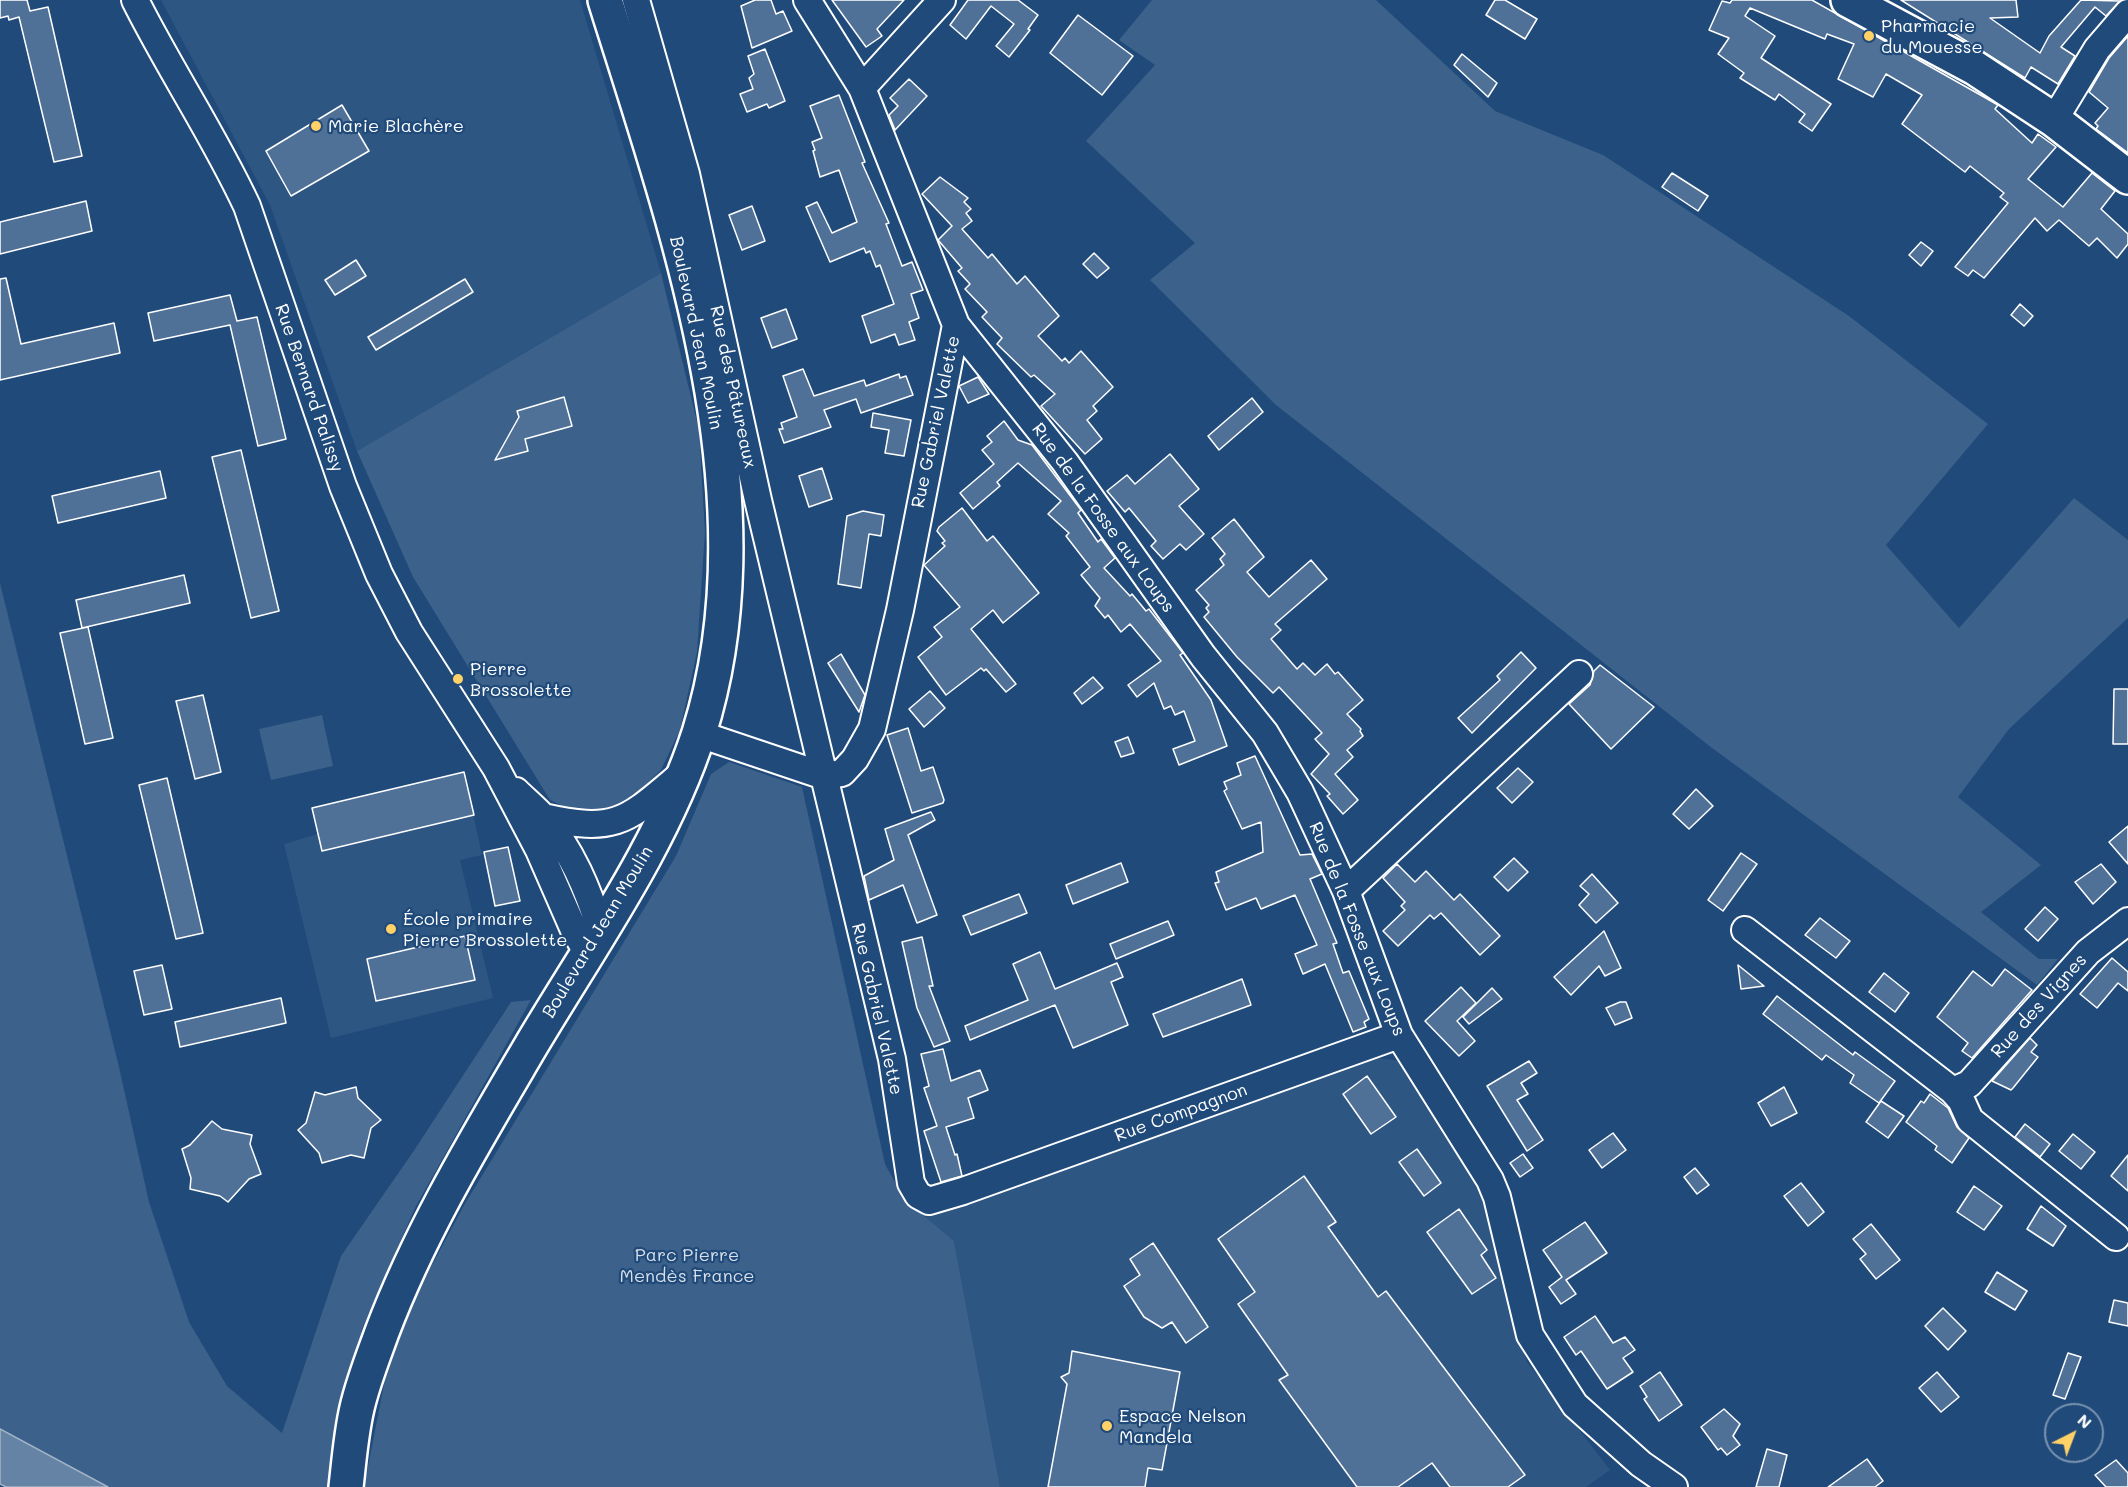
<!DOCTYPE html>
<meta charset="utf-8">
<style>
body{margin:0}
#map{position:relative;width:2128px;height:1487px;overflow:hidden;background:#1f4a7a;font-family:Mali,sans-serif}
canvas{display:block}
.north{position:absolute;left:2044px;top:1403px;width:60px;height:60px;box-sizing:border-box;background:#1f4a7a;border:2px solid #7992af;border-radius:50%;rotate:42deg;font-size:16px;font-weight:700;line-height:24px;text-align:center;color:#fff}
.north::after{content:'';display:block;margin:auto;width:21px;height:27px;background:#ffd166;clip-path:polygon(50% 0,100% 100%,50% 72%,0 100%)}
</style>
<div id="map">
<canvas width="2128" height="1487"></canvas>
<div class="north">N</div>
</div>
<script>
const context = document.querySelector('canvas').getContext('2d');
context.lineJoin = 'round';
function paint(path, color) {
  context.fillStyle = color;
  context.fill(path, 'evenodd');
}
function stroke(path, color, width, dash) {
  context.strokeStyle = color;
  context.lineWidth = width;
  context.lineCap = dash ? 'butt' : 'round';
  context.setLineDash(dash || []);
  context.stroke(path);
}
function write(font, color, halo, rows, align = 'center') {
  context.font = font + ' Mali,sans-serif';
  context.lineWidth = 4.5;
  context.setLineDash([]);
  context.textBaseline = 'middle';
  context.strokeStyle = halo;
  context.fillStyle = color;
  for (const [text, x, y, turn = 0] of rows) {
    context.save();
    context.translate(x, y);
    context.rotate((+turn || 0) * Math.PI / 180);
    context.textAlign = isNaN(turn) ? turn : align;
    if (halo) context.strokeText(text, 0, 0);
    context.fillText(text, 0, 0);
    context.restore();
  }
}
paint(new Path2D(`
 M161 0H580L661 273 357 451 270 205Z
 M464 772 482 855 460 860 493 998 331 1038 284 844 318 834 312 808Z
 M1371 1057 1401 1061 1487 1197 1509 1313 1527 1362 1610 1470 1586 1487H1000L954 1241 925 1217Z`), '#2e5683');
paint(new Path2D(`
 M1152 0H1376L1495 111 1603 155 1849 316 1988 424 1886 545 1959 628 2074 498 2128 540V618L2009 729 1958 797 2041 865 1981 912 2039 959H2058L2037 985 1712 748 1276 405 1150 280 1195 243 1086 141 1155 65 1119 40Z
 M661 273 699 430 705 532 697 652 680 730 661 770 636 794 604 812 571 810 550 800 413 577 357 451Z
 M0 583 119 1067 149 1202 189 1322 227 1386 282 1433 341 1256 413 1152 511 1002 531 1000 415 1208 362 1329 329 1487H108L0 1429Z
 M322 715 333 766 271 780 259 729Z
 M729 762 802 787 885 1164 905 1200 954 1241 1000 1487H364L386 1374 415 1297 463 1207 676 856 711 774Z`), '#3c618b');
const water = new Path2D(`
 M0 1429 108 1487H6L0 1484Z`);
paint(water, '#6583a4');
stroke(water, '#a3b5c8', 1.5);
const building = new Path2D(`
 M0 0H27L30 11 48 7 82 156 54 162 19 17 9 20 8 16 0 18Z
 M755 0H771L776 14 783 11 792 31 752 48 741 6Z
 M832 0H904L877 29 882 36 866 47Z
 M968 0H1018L1038 15 1028 29 1030 30 1009 57 996 46 1014 24 991 6 966 39 950 25Z
 M1495 0H1505L1537 19 1525 39 1486 15Z
 M1732 0H1812L1984 97 1998 105 1995 109 2032 143 2038 134 2056 147 2028 179 2063 207 2092 173 2115 191 2101 209 2128 234V244L2117 258 2097 238 2089 246 2059 220 2047 231 2035 218 1984 278 1973 270 1968 276 1955 267 2008 203 2000 197 2004 193 1970 166 1965 172 1902 124 1922 95 1886 74 1873 97 1838 79 1854 44 1827 34 1825 39 1750 8 1745 16 1775 36 1761 58 1831 104 1812 131 1799 122 1805 114 1779 94 1775 100 1740 78 1744 73 1718 54 1729 38 1709 30 1722 1 1730 3Z
 M1901 0H2016L2018 17 1990 18 2040 53 2049 36 2081 0 2120 1 2106 16 2095 7 2061 47 2075 56 2058 84 2031 67 2025 78Z
 M1078 15 1133 56 1102 95 1050 53Z
 M2128 36V153L2096 129 2098 126 2095 123 2108 108 2089 92 2109 58Z
 M765 49 785 101 769 108 767 104 747 112 740 94 753 89 749 78 754 74 748 56Z
 M1462 54 1497 83 1488 97 1454 65Z
 M909 79 927 96 895 130 889 115 898 106 890 98Z
 M839 95 865 162 862 163 889 223 886 224 902 266 912 262 923 290 911 294 919 318 909 322 915 340 899 345 895 334 871 343 862 316 894 304 880 265 876 267 870 251 866 253 864 248 830 262 806 207 817 202 832 233 857 222 839 170 820 177 813 151 815 150 812 142 822 138 810 106Z
 M342 105 369 151 291 196 266 151Z
 M1672 173 1708 196 1698 211 1662 187Z
 M940 177 968 198 964 202 971 209 966 213 972 221 962 229 988 258 992 254 1017 284 1025 276 1059 316 1038 336 1062 361 1065 358 1069 363 1081 351 1113 387 1093 406 1097 411 1087 420 1102 439 1085 454 1041 406 1055 394 1034 375 1031 377 997 344 1002 338 982 317 987 312 965 289 970 284 958 271 962 268 938 240 952 226 922 194Z
 M86 201 92 231 0 254V222Z
 M752 206 765 241 742 250 729 215Z
 M1921 242 1933 251 1921 266 1909 255Z
 M1094 253 1109 268 1097 278 1083 264Z
 M356 260 366 276 335 295 325 280Z
 M6 278 21 344 114 323 120 353 0 380V279Z
 M465 279 473 292 376 350 368 337Z
 M230 295 237 321 257 317 286 439 258 446 230 325 154 341 148 313Z
 M2020 304 2033 316 2024 326 2011 315Z
 M786 309 797 339 772 348 761 318Z
 M803 369 814 396 864 380 866 386 899 374 900 378 906 376 913 395 861 413 856 399 824 410 831 427 784 443 779 429H783L781 423 797 417 783 376Z
 M978 377 989 394 968 403 959 386Z
 M564 397 572 426 525 439 528 451 495 460 519 417 517 411Z
 M1252 398 1263 412 1219 450 1208 436Z
 M873 413 911 420 904 456 885 453 889 430 871 427Z
 M1004 421 1018 440 1032 445 1081 510 1078 513 1098 542 1101 539 1115 558 1104 568 1130 596 1132 594 1146 611 1149 609 1183 653 1180 655 1211 700 1227 746 1179 765 1173 749 1195 741 1184 711 1175 715 1171 706 1164 709 1154 683 1137 697 1128 685 1161 661 1130 624 1121 632 1108 615 1105 618 1095 606 1100 598 1081 575 1090 567 1066 536 1069 533 1048 514 1061 501 1018 463 997 482 1000 486 973 509 960 493 994 464 982 450 992 442 987 436Z
 M241 450 279 611 251 618 212 457Z
 M1170 454 1199 489 1179 506 1204 534 1186 550 1180 544 1163 559 1151 546 1156 541 1129 508 1125 512 1107 491 1127 475 1135 484Z
 M822 468 832 499 809 507 799 476Z
 M160 471 166 498 58 523 52 496Z
 M962 508 987 541 993 536 1039 593 1003 623 993 610 971 629 1016 684 1006 692 986 669 984 671 981 668 946 695 918 657 942 637 934 627 960 607 924 565 945 546 942 543 945 541 937 531 939 527Z
 M863 511 884 515 881 536 869 534 861 588 838 584 847 516Z
 M1234 519 1264 557 1247 572 1269 597 1311 560 1327 579 1275 624 1281 630 1271 639 1297 669 1303 663 1315 675 1327 664 1335 674 1338 672 1363 700 1347 714 1361 729 1360 731 1363 736 1347 750 1353 757 1335 774 1358 800 1343 814 1327 796 1330 794 1311 774 1329 754 1315 739 1322 733 1279 687 1273 693 1237 657 1204 617 1209 612 1206 608 1209 605 1196 590 1224 565 1220 559 1225 554 1212 538Z
 M184 575 190 603 82 628 76 600Z
 M88 627 113 738 85 744 60 633Z
 M1521 652 1536 668 1472 733 1458 718 1500 680 1497 676Z
 M841 654 865 695 859 712 828 663Z
 M1600 665 1654 707 1611 749 1569 704 1590 685 1594 671Z
 M1093 677 1103 688 1082 704 1074 693Z
 M2114 689H2128V744H2113Z
 M930 691 945 708 924 727 909 709Z
 M203 695 221 772 195 779 176 701Z
 M908 728 921 771 933 767 944 800 943 803 912 813 887 735Z
 M1128 737 1134 753 1121 757 1115 742Z
 M1255 756 1300 855 1312 854 1322 874 1310 879 1337 943 1333 944 1343 973 1349 971 1369 1019 1364 1022 1366 1027 1353 1032 1325 964 1303 974 1295 954 1317 945 1295 895 1261 909 1256 898 1226 910 1215 883 1219 882 1216 872 1263 852 1261 822 1242 829 1224 791 1227 789 1224 782 1241 775 1237 763Z
 M1518 768 1533 782 1512 803 1497 788Z
 M464 772 474 815 322 851 312 808Z
 M167 778 203 933 176 939 139 785Z
 M1696 789 1713 806 1689 829 1673 814Z
 M931 812 935 820 908 835 937 915 917 923 903 885 869 900 864 876 894 860 885 829Z
 M2128 826V864L2109 842Z
 M508 847 520 901 495 906 484 852Z
 M1741 853 1757 864 1723 911 1708 900Z
 M1514 858 1528 872 1508 891 1494 877Z
 M1121 863 1128 882 1073 904 1066 885Z
 M1397 864 1415 882 1426 871 1454 900 1460 894 1500 936 1480 955 1441 913 1434 919 1430 915 1398 946 1383 931 1405 910 1401 906 1405 902 1383 878Z
 M2101 864 2116 882 2093 904 2075 882Z
 M1592 874 1618 903 1596 923 1579 905 1589 894 1580 886Z
 M1019 894 1027 913 971 935 963 916Z
 M2045 907 2058 919 2038 941 2025 929Z
 M1820 918 1850 941 1836 958 1805 935Z
 M1168 921 1174 935 1116 959 1110 944Z
 M1604 931 1621 968 1605 976 1599 966 1571 995 1554 977Z
 M465 936 475 980 376 1001 367 959Z
 M922 937 933 986H929L950 1041 934 1047 917 1008 902 942Z
 M1040 952 1055 989 1117 963 1123 977 1111 982 1128 1025 1073 1048 1055 1005 970 1040 965 1026 1028 1000 1013 964Z
 M2112 958 2128 972V991L2118 983 2097 1008 2080 994Z
 M162 965 172 1009 144 1015 134 971Z
 M1738 965 1764 986 1741 989Z
 M2005 969 2032 990 1972 1058 1962 1051 1968 1043 1937 1017 1973 971 1992 986Z
 M1884 973 1909 993 1895 1012 1869 992Z
 M1242 979 1251 1005 1163 1037 1153 1014Z
 M1461 987 1476 1003 1457 1021 1475 1041 1459 1056 1425 1021Z
 M1492 988 1502 999 1469 1024 1463 1017Z
 M1777 996 1853 1055 1855 1052 1895 1081 1879 1103 1850 1083 1854 1075 1826 1055 1822 1060 1763 1014Z
 M281 998 286 1023 180 1047 175 1022Z
 M1620 1002H1626L1632 1018 1615 1025 1606 1008Z
 M2030 1038 2037 1045 2031 1052 2038 1057 2013 1088 2011 1090 1992 1081Z
 M943 1049 951 1081 980 1070 988 1090 968 1098 974 1118 946 1127 955 1155 957 1154 962 1176 941 1182 924 1131 937 1126 924 1088 929 1086 921 1054Z
 M1529 1061 1537 1073 1521 1083 1528 1094 1517 1100 1543 1140 1527 1151 1487 1086Z
 M1367 1076 1396 1117 1371 1134 1343 1094Z
 M356 1087 358 1098 381 1120 371 1128 364 1158 351 1155 322 1163 319 1153 298 1130 306 1123 315 1092 325 1095Z
 M1784 1087 1797 1113 1771 1126 1758 1103Z
 M1930 1094 1948 1108 1957 1127 1969 1138 1952 1163 1935 1150 1937 1146 1906 1122 1921 1101 1924 1103Z
 M1881 1101 1904 1116 1888 1138 1866 1122Z
 M212 1121 222 1129 252 1135 250 1144 261 1174 249 1179 228 1202 220 1196 190 1189 191 1178 182 1149 190 1145Z
 M2025 1124 2050 1144 2040 1157 2015 1137Z
 M1613 1133 1626 1150 1602 1168 1589 1150Z
 M2073 1134 2095 1152 2081 1169 2059 1151Z
 M1417 1149 1441 1183 1424 1196 1399 1162Z
 M1523 1154 1533 1168 1520 1177 1510 1163Z
 M2128 1155V1191L2111 1176Z
 M1695 1168 1709 1185 1697 1194 1684 1177Z
 M1304 1176 1336 1222 1328 1227 1378 1297 1386 1291 1525 1475 1508 1487H1450L1432 1463 1398 1487H1357L1279 1380 1288 1375 1238 1304 1255 1292 1218 1239Z
 M1801 1183 1824 1212 1808 1226 1784 1196Z
 M1974 1186 2002 1206 1984 1230 1957 1212Z
 M2041 1206 2066 1226 2053 1246 2027 1229Z
 M1459 1209 1487 1250 1481 1255 1496 1278 1472 1294 1427 1232Z
 M1585 1222 1607 1253 1566 1280 1576 1294 1561 1304 1549 1287 1562 1277 1543 1250Z
 M1871 1224 1900 1260 1876 1279 1860 1259 1866 1254 1853 1239Z
 M1153 1243 1208 1327 1186 1343 1172 1322 1162 1328 1144 1317 1124 1286 1140 1275 1130 1259Z
 M1997 1272 2027 1291 2015 1310 1985 1292Z
 M2114 1300 2128 1303V1326L2109 1322Z
 M1943 1308 1966 1331 1948 1350 1925 1326Z
 M1595 1316 1613 1343 1625 1337 1635 1350 1623 1358 1633 1372 1607 1389 1581 1351 1576 1355 1564 1337Z
 M1072 1351 1180 1372 1162 1470 1148 1468 1145 1487H1048L1067 1384 1061 1377 1069 1373Z
 M2068 1353 2081 1357 2065 1399 2053 1395Z
 M1660 1372 1682 1405 1659 1421 1644 1399 1647 1397 1640 1386Z
 M1937 1372 1959 1397 1941 1412 1919 1388Z
 M1724 1409 1740 1424 1733 1436 1740 1445 1727 1455 1721 1448 1718 1450 1701 1427Z
 M1767 1449 1787 1455 1779 1487H1756Z
 M1867 1459 1883 1481 1875 1487H1828Z
 M2116 1460 2128 1473V1487H2106L2095 1475Z`);
paint(building, '#507197');
stroke(building, '#fff', 1.5);
const minor = new Path2D(`
 M135 0C170 70 214 135 247 206L343 486 379 574 409 632 496 768 539 850 574 930 587 952
 M636 0 686 174 758 500 824 776
 M807 0 862 88 956 325 900 610 872 729 855 759 842 773 824 776 892 1059 911 1183 918 1195 929 1201 963 1191 1399 1035
 M862 88 942 0
 M2054 120 2097 49 2128 13
 M956 325 1065 462 1203 656 1265 733 1300 792 1346 891 1399 1035 1490 1180 1497 1197 1530 1335 1575 1405 1641 1464 1674 1487
 M699 734 824 776
 M516 791C525 800 535 808 543 817 572 850 588 890 601 931
 M543 817C618 834 627 820 683 773
 M1346 891 1579 674
 M1745 930 1953 1091 1961 1100 1970 1120 2116 1237
 M1953 1091 1969 1084 2088 952 2128 921`);
const major = new Path2D(`
 M1848 0 1975 68 2054 120 2128 177
 M346 1487C349 1461 351 1434 357 1408 363 1382 373 1357 382 1332 420 1232 475 1141 529 1049 590 946 662 847 699 733 774 496 676 227 605 0`);
stroke(minor, '#fff', 30);
stroke(major, '#fff', 38);
stroke(minor, '#1f4a7a', 26);
stroke(major, '#1f4a7a', 33);
for (const [x, y, r, color] of [
 [1869,36,6,"#ffd166"],
 [316,126,6,"#ffd166"],
 [458,679,6,"#ffd166"],
 [391,929,6,"#ffd166"],
 [1107,1426,6,"#ffd166"]
]) {
  const dot = new Path2D();
  dot.arc(x, y, r, 0, 2 * Math.PI);
  context.fillStyle = color;
  context.fill(dot);
  stroke(dot, '#1f4a7a', 2);
}
write('18px', '#fff', '#1f4a7a', [
 ["Pharmacie",1881,26],
 ["du Mouesse",1881,47],
 ["Marie Blachère",328,126],
 ["Pierre",470,669],
 ["Brossolette",470,690],
 ["École primaire",403,919],
 ["Pierre Brossolette",403,940],
 ["Espace Nelson",1119,1416],
 ["Mandela",1119,1437]
], 'left');
write('18px', '#fff', '#1f4a7a', [
 ["Boulevard Jean Moulin",696,333,78],
 ["Rue des Pâtureaux",733,387,78],
 ["Rue Bernard Palissy",309,388,71],
 ["Rue Gabriel Valette",936,422,-78],
 ["Rue de la Fosse aux Loups",1103,518,54],
 ["Rue de la Fosse aux Loups",1357,929,68],
 ["Boulevard Jean Moulin",598,932,-59],
 ["Rue des Vignes",2039,1006,-48],
 ["Rue Gabriel Valette",877,1009,77],
 ["Rue Compagnon",1181,1113,-20]
]);
write('18px', '#d8dfe8', '#1f4a7a', [
 ["Parc Pierre",687,1255],
 ["Mendès France",687,1276]
]);
</script>
